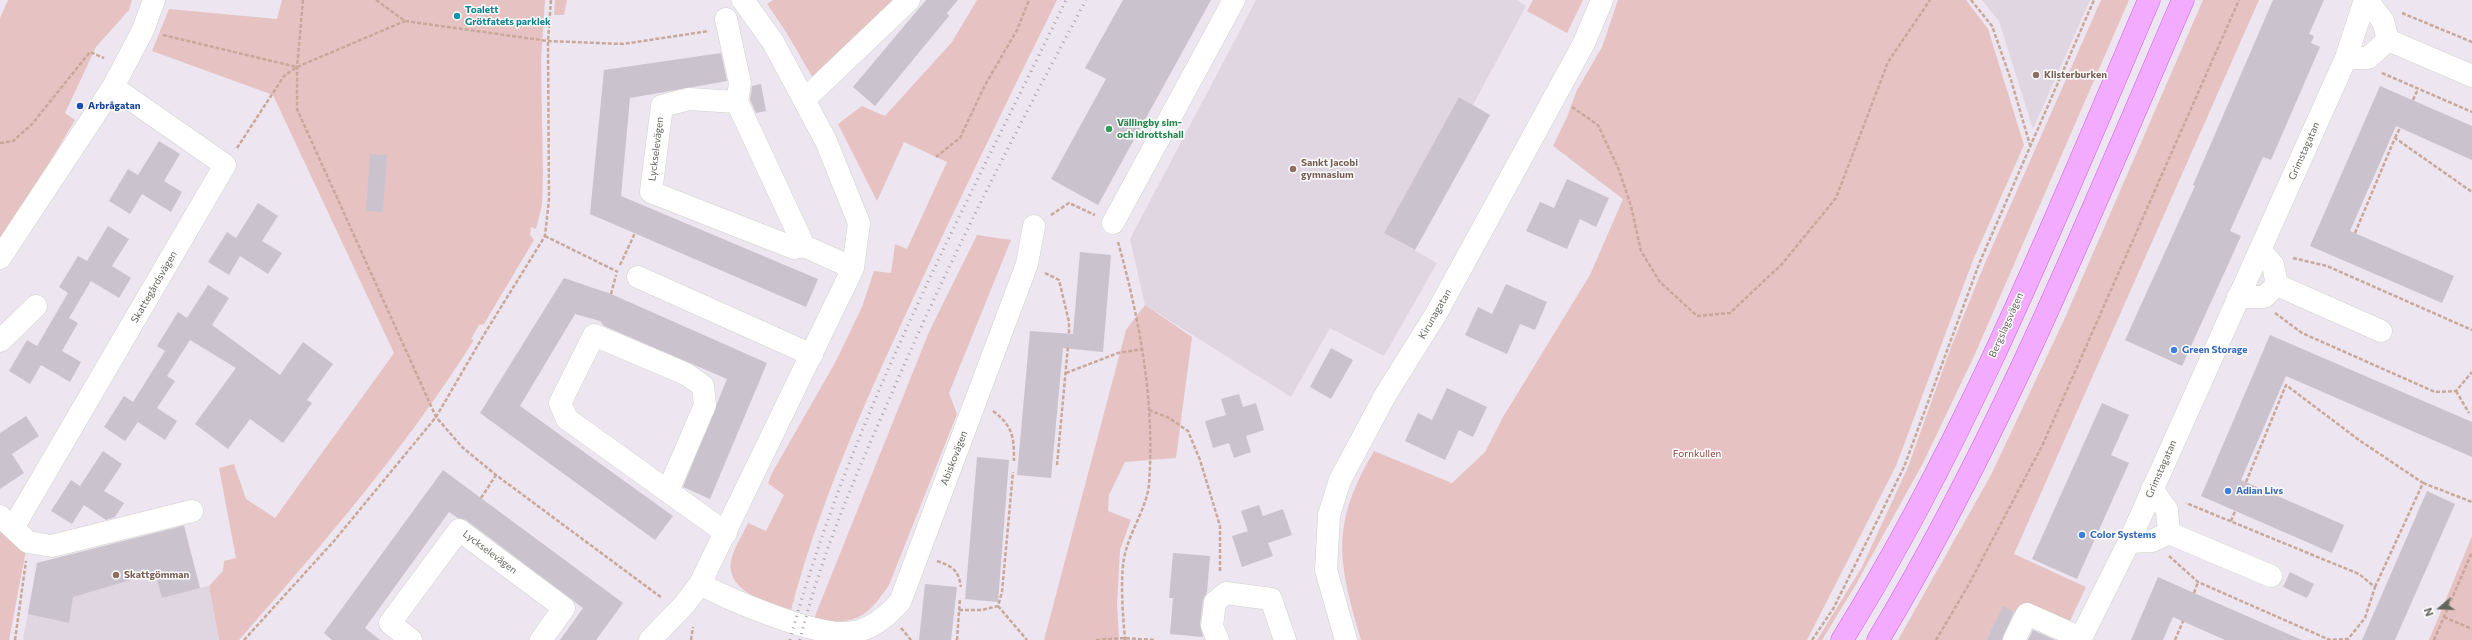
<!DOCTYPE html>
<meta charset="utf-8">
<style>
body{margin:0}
#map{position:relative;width:2472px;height:640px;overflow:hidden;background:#ede5ef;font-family:Commissioner,sans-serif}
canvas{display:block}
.north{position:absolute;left:2420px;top:588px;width:40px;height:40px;-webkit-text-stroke:3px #fff;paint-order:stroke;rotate:251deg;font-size:11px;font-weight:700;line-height:16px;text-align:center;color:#61665d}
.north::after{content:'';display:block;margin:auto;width:14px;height:18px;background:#61665d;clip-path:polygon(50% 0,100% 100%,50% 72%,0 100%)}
</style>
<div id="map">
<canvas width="2472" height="640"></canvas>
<div class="north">N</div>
</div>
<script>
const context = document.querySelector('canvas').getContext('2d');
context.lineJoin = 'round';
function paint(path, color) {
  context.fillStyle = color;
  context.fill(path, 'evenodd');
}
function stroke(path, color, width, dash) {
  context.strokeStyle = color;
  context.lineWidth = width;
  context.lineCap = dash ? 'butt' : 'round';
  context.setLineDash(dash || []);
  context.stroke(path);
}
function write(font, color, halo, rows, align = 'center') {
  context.font = font + ' Commissioner,sans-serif';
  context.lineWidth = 3;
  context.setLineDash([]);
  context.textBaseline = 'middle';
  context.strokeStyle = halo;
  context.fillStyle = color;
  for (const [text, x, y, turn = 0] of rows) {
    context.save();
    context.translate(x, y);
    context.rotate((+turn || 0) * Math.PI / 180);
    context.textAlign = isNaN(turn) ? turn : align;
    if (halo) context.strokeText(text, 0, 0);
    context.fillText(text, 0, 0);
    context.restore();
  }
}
paint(new Path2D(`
 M1256 0H1517L1526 6 1473 105 1459 97 1384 233 1437 263 1384 356 1330 328 1291 397 1145 305 1130 239Z
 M1982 0H2090L2033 129 1999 21Z
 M184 525 200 588 209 586 219 640H23L37 563Z`), '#dfd6e2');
paint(new Path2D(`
 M8 0H132L129 10 96 47 65 113 75 120 24 205 0 238V18Z
 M282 0H545L541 61 543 176 542 205 536 229 531 227 530 235 534 240 484 324 479 325 471 339 474 340C406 448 323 544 239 640H219L209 586 223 571 224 561 236 558 219 468 234 464 246 499 275 518 394 353 273 95 152 51 169 9 277 19Z
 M555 0H567L564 15H554Z
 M773 0H899L813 78 786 32 767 4Z
 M977 0H1057C1007 101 958 202 910 305 864 404 819 504 791 610 767 603 722 590 732 557 735 546 743 534 748 523L766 531 784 495 768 483 772 473 836 361 862 307 874 271 891 273 895 244 907 249 947 162 904 142 877 201 838 124 862 106 885 116 952 42Z
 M1533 0H1583L1567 33 1527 11Z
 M1618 0H1966L1988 29 2024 145 1973 260 1896 466 1807 640H1361C1338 560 1330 526 1374 451L1452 483 1485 452 1503 417 1590 275 1623 199 1553 146 1567 117 1577 90 1602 47Z
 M2101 0H2129L1975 354 1923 463 1855 586 1822 640H1817L1862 567 1908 467 1951 347 1985 263Z
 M2203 0H2259L2014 554 2086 587 2069 623 2019 614 2003 607 1986 640H1898L1991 475 2064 320Z
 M977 235 1011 240 949 393 957 414 889 585C864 622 855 623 813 621L929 332Z
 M1145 305 1192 337 1176 458 1125 462 1109 495 1108 511 1131 520 1120 550 1117 604 1119 640H1044L1126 330Z
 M0 523 26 550 9 640H0Z
 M2472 536V640H2429Z`), '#e6c3c2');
paint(new Path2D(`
 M926 0H958L947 13 949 16 875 106 853 87Z
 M1123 0H1211L1098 205 1051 179 1106 79 1085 68Z
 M2273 0H2324L2309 34 2314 36 2311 43 2320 47 2271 160 2263 157 2230 231 2241 236 2182 366 2125 340 2195 186 2193 185Z
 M721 53 727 81 630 98 621 196 818 279 806 307 590 214 604 70Z
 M761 84 766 111 756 113 750 100 752 86Z
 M2380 86 2472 126V160L2396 126 2350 231 2454 276 2442 303 2310 246Z
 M1459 97 1490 115 1415 250 1384 233Z
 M159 141 180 154 164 181 182 192 171 212 142 194 130 214 109 201 128 169 138 175Z
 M370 154 387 155 383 212 366 211Z
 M1567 179 1609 198 1596 227 1580 219 1567 249 1526 231 1540 202 1554 208Z
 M258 203 278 216 262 241 282 253 268 274 240 256 229 275 208 262 227 232 236 238Z
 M108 226 129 239 112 266 131 278 119 298 91 281 69 318 78 323 62 351 81 362 70 382 41 365 30 384 9 371 27 340 37 346 68 293 59 287 78 256 87 261Z
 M1080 252 1111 255 1103 352 1063 348 1051 478 1017 475 1030 331 1073 334Z
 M564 278 611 294 767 363 710 499 683 487 727 379 604 326 600 321 575 314 520 406 673 516 655 540 480 413Z
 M1506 284 1547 302 1535 330 1520 324 1507 354 1465 335 1478 307 1492 314Z
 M208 285 229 298 212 325 280 375 303 342 333 364 307 400 312 403 283 443 250 419 228 449 195 424 236 368 190 340 167 376 175 381 157 408 177 421 165 440 138 422 125 441 104 427 124 396 133 402 165 351 157 346 178 312 187 318Z
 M2270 335 2472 422V457L2286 376 2241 480 2344 525 2332 553 2201 496Z
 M1331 348 1353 360 1331 399 1310 387Z
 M1447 388 1487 407 1473 437 1459 430 1445 460 1405 441 1418 413 1432 420Z
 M1239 394 1243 407 1256 403 1264 430 1246 436 1251 452 1234 458 1229 443 1213 448 1205 421 1226 415 1221 399Z
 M2102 403 2129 415 2111 455 2129 463 2077 579 2032 559Z
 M26 416 39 436 12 454 24 473 0 489V433Z
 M103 451 122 464 104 491 124 503 115 517 106 520 84 505 72 524 51 511 71 480 80 486Z
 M977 457 1009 460 998 602 965 599Z
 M443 470 623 603 596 640H560L583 608 466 520 458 518 449 512 365 628 380 640H332L324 633Z
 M2427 491 2455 504 2395 640H2362Z
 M1259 505 1263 516 1283 509 1292 535 1268 543 1273 556 1242 567 1232 536 1248 531 1241 511Z
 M184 526 200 588 162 598 155 573 73 597 69 623 28 614 37 563Z
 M1173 553 1210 556 1207 592 1203 600 1200 624 1203 637 1170 634 1173 598H1169Z
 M2290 572 2314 584 2307 598 2283 587Z
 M2158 577 2194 593 2302 640H2225L2173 617 2163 640H2131Z
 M925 584 957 587 951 640H919Z
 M2003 606 2014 612 2002 640H1986Z
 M2033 630 2055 640H2028Z`), '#cac3cd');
const minor = new Path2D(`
 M726 19 740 83 737 102
 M2388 40 2472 76
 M2346 58H2368L2388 40 2383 21 2367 0
 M805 99 909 0
 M1113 223 1234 0
 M804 246 794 248 651 192 662 106 689 99 737 102 804 246 853 268
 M0 258 113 87 143 30 154 0
 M638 277 812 355
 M2277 285 2381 331
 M2238 297H2264L2277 285 2273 265 2260 250
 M0 341 36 306
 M668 491 705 405 703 386 686 374 594 335 560 403 567 419 726 533
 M0 516 28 542 52 546 192 511
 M13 528 225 165 113 87
 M2169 533 2271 576
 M2129 542 2152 541 2169 533 2167 510 2152 489
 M700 584C730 600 813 635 846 633 869 632 886 617 900 602L1027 264 1034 226
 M411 640 390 623 459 530 564 608 541 640
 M650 640 684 605 700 584 853 268 859 223 826 141 773 42
 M1218 640 1212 626 1215 602 1226 593 1271 599 1285 640
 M1346 640 1326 570 1329 515 1340 480 1386 394 1436 314 1584 43 1602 0
 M2014 640 2027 614 2081 638
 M2080 640 2129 542 2346 58 2365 0`);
const major = new Path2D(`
 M1842 640C1967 439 2056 217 2149 0
 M1878 640C2000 437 2089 217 2183 0`);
stroke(minor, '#ced2cc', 23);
stroke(major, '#ca5df1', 23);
stroke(new Path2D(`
 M303 0 297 67V109L436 417 462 447 496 475 662 598
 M376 0 405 21 548 41 623 44 709 31
 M1971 0 1992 26 2011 80 2030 145
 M2402 13 2472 42
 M163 35 297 67 405 21
 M2382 73 2472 112
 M2413 100 2418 89
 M1572 107 1598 125 1619 170 1631 206 1641 251 1660 282 1697 316 1730 313 1782 264 1836 198 1888 62 1930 0
 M2395 138 2400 128
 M0 143 13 141 32 124 90 52 104 58
 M237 148 284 76 297 67
 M936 157 960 138 985 85 1017 30 1029 0
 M1051 215 1069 203 1095 215
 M2355 233 2395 138 2472 192
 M545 236 618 272
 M1118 242C1140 321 1155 402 1149 484 1147 506 1132 528 1126 550 1119 572 1123 616 1125 640
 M2293 258 2327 266 2472 330
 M620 265 635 233
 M1045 273 1059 280 1069 322V335
 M611 294 616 275
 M2275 313 2302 333 2435 392 2456 391 2472 372
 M1066 373 1118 353 1143 349
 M2456 391 2469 413
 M1149 410 1169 418 1188 431 1200 460 1220 526V573
 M993 411C1013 426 1014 437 1014 461
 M1057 465 1068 346
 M2246 482 2286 385 2359 440 2423 483 2375 587
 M2423 483 2472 502
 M481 498 496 475
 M2231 521 2235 511
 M2169 556 2198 582 2330 640 2348 639 2365 618 2375 587 2359 574 2186 503
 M937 561C954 567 958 570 961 587
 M2194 593 2198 582
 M998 606 1027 640
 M959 610H982L998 606 1002 592 1013 472
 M2444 617 2472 629
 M901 628 911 640
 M15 640 26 561
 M244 640 334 541 436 417 485 333 545 236 549 199 548 41 551 0
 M691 640 693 627
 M957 640 960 598
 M1096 640 1124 638 1155 640
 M1812 640 1833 609 1904 467 1979 264 2094 0
 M1936 640 1969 584 2043 444 2239 0
 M2175 640 2183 621
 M2434 640 2472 552`), '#c7a89b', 2.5, [4, 2]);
stroke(minor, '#fff', 22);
stroke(major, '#f2abfe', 22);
stroke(new Path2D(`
 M790 640C851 416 965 208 1066 0
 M800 640C820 558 854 479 888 402 947 264 1015 132 1086 0`), '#a2a4a1', 3, [1, 5]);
const minorBridge = new Path2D(`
 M743 0 773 42`);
stroke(minorBridge, '#ced2cc', 23, []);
stroke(minorBridge, '#fff', 22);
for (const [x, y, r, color] of [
 [457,16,4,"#0f9aa8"],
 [2036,75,4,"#8d6e63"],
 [80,106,4,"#1a4fb4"],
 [1109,129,4,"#2e9e5b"],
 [1293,169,4,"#8d6e63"],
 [2174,350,4,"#3f7fe0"],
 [2228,491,4,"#3f7fe0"],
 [2082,535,4,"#3f7fe0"],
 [116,575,4,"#8d6e63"]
]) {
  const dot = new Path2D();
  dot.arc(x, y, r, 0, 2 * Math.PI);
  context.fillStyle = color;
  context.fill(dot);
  stroke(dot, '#fff', 1.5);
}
write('bold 10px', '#0d838f', '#fff', [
 ["Toalett",465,10],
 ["Grötfatets parklek",465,22]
], 'left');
write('bold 10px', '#785e54', '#fff', [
 ["Klisterburken",2044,75],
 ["Sankt Jacobi",1301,163],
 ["gymnasium",1301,175],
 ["Skattgömman",124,575]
], 'left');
write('bold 10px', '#164399', '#fff', [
 ["Arbrågatan",88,106]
], 'left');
write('bold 10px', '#27864d', '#fff', [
 ["Vällingby sim-",1117,123],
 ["och idrottshall",1117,135]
], 'left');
write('10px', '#61665d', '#fff', [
 ["Lyckselevägen",656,149,-83],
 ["Grimstagatan",2304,151,-66],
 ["Skattegårdsvägen",154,287,-60],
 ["Kirunagatan",1435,314,-60],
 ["Bergslagsvägen",2006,325,-66],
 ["Abiskovägen",954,458,-69],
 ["Grimstagatan",2161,469,-66],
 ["Lyckselevägen",490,552,37]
]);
write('bold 10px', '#366cbe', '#fff', [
 ["Green Storage",2182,350],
 ["Adian Livs",2236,491],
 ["Color Systems",2090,535]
], 'left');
write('10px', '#8a3d37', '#fff', [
 ["Fornkullen",1697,454]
]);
</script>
